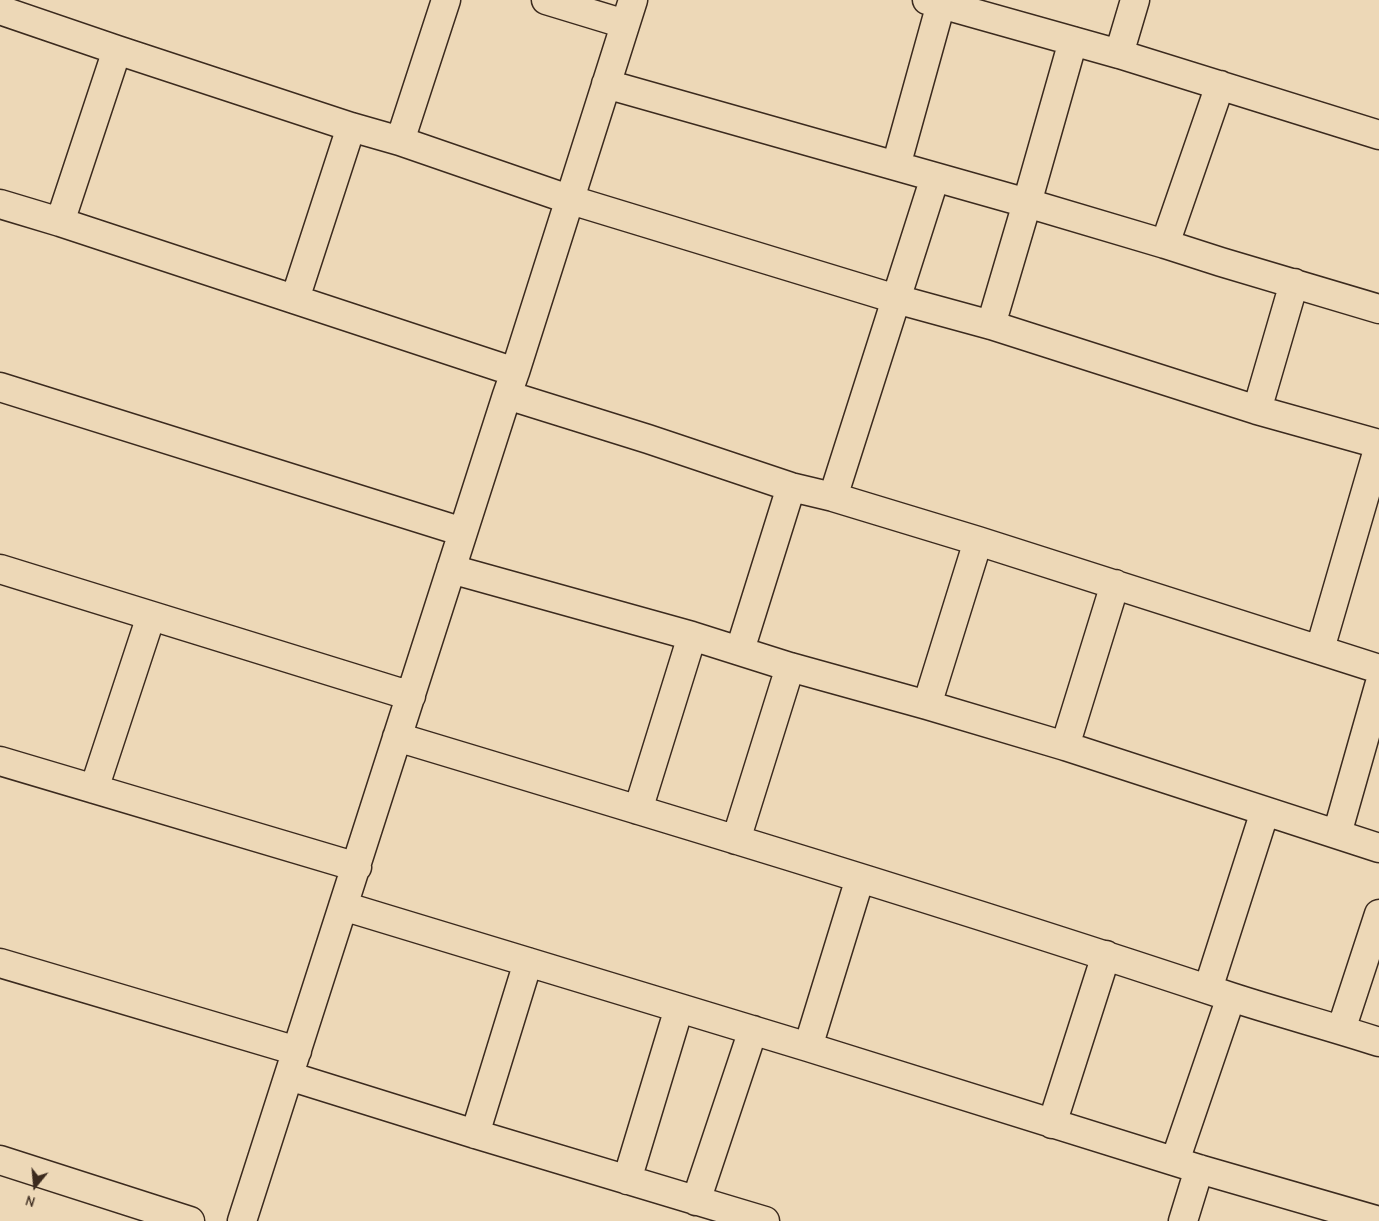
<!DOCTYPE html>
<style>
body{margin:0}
#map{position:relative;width:1379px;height:1221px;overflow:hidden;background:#edd8b7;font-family:"Comic Neue",sans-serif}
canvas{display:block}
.north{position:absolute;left:10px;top:1161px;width:50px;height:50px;-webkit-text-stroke:4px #edd8b7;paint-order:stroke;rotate:197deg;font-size:14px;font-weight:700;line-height:20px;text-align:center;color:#3b2a1e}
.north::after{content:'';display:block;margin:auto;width:18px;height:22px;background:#3b2a1e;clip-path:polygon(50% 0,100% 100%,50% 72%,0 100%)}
</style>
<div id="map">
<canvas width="1379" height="1221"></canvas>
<div class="north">N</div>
</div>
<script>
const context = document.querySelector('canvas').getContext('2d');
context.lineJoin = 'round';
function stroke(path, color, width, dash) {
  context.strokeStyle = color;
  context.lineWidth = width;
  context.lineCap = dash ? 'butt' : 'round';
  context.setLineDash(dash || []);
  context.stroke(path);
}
const street = new Path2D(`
 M546 0 625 24
 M927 0 1119 54 1379 135
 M0 10 117 50 351 127 400 141 571 200 896 299 991 325 1257 410 1379 444
 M1119 54 1135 0
 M606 84 1027 203 1165 244 1221 262 1379 309
 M400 141 446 0
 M896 166 942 0
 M0 204 60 222 515 372
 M60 222 117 50
 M1165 244 1220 85
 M295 299 351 127
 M991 325 1027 203 1073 41
 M0 387 463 532
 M507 395 648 439 791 487 833 497 978 541 1379 669
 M1257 410 1294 283
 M833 497 935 177
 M0 569 411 696
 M451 569 692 636 790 667 927 705 1065 746 1379 848
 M1320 649 1379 446
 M740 650 791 487
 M927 705 978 541
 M397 737C676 821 955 905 1231 997 1280 1013 1330 1026 1379 1042
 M1065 746 1115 584
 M0 761 357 867
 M94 789 151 616
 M638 810 692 636
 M1337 834 1379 686
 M736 840 790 667
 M343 906 808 1047 1199 1169 1379 1221
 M0 963 297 1051
 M1208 989 1265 811
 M1341 1030 1379 914
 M808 1047 860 878
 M289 1076 475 1134 765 1221
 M1052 1124 1106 955
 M475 1134 528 962
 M0 1160 190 1221
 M1175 1161 1231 997
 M627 1180 679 1008
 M696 1201 753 1030
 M242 1221 507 395 515 372 633 0
 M1183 1221 1199 1169`);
stroke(street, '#3b2a1e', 31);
stroke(street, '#edd8b7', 28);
</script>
